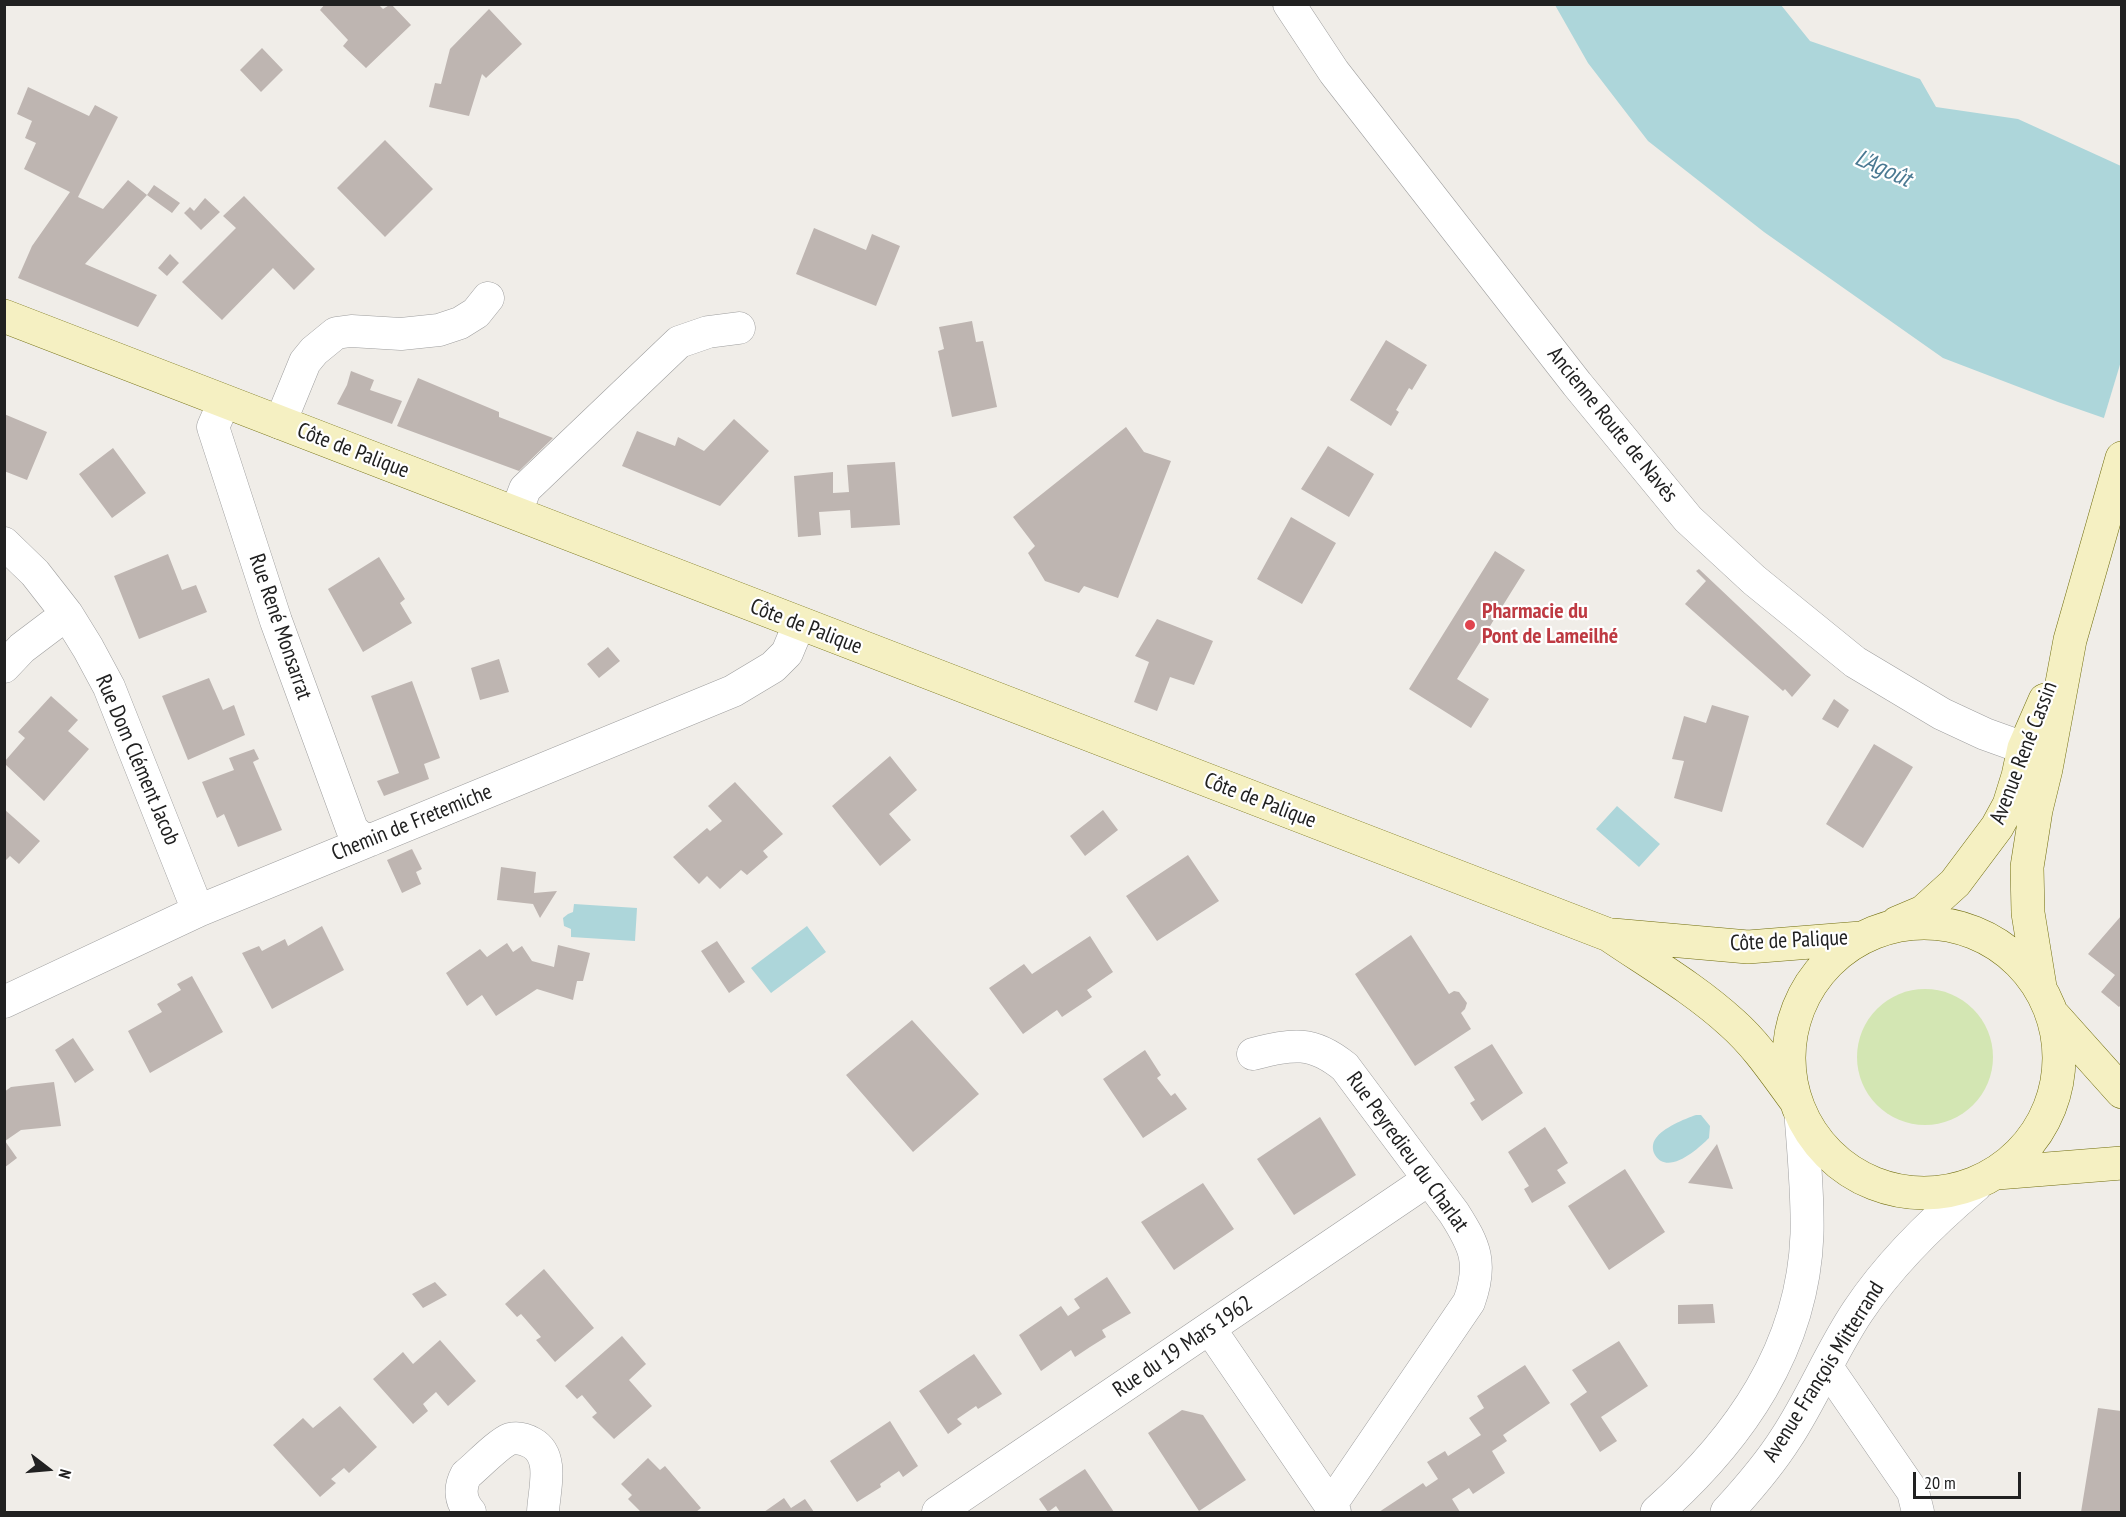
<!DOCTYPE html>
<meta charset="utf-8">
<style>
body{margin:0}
#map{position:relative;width:2126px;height:1517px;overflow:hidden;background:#f0ede8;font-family:"PT Sans Narrow",sans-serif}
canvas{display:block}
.frame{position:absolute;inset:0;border:6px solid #212121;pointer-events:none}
.north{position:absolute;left:18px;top:1439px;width:60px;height:60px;-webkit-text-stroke:4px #fff;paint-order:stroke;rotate:106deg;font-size:16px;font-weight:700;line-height:24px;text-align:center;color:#212121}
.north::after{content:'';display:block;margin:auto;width:21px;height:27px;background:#212121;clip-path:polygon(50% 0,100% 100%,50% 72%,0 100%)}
.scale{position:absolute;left:1913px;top:1472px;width:108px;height:27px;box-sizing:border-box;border:3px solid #212121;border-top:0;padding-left:8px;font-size:18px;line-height:21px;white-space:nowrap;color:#212121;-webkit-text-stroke:4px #fff;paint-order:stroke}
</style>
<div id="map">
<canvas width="2126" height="1517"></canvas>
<div class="frame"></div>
<div class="north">N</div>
<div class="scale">20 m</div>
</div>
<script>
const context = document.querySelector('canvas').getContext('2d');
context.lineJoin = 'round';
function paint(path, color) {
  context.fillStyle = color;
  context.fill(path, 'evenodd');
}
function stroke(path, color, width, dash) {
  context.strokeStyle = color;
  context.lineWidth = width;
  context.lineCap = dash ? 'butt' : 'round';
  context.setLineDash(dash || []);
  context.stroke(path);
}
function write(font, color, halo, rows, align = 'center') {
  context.font = font + ' "PT Sans Narrow",sans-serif';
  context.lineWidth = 4.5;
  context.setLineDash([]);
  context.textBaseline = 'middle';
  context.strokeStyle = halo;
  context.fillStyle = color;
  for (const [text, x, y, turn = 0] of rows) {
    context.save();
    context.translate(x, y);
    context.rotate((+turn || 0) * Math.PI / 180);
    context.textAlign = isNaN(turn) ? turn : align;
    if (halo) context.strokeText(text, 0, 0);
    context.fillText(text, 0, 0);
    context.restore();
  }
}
paint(new Path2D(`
 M1857 1057a68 68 0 1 1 136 0a68 68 0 1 1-136 0Z`), '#d3e6b3');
paint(new Path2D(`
 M1555 5H1781L1810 41 1920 79 1936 107 2018 119 2121 166V424L2058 402 1943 358 1764 232 1648 141 1588 63Z
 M1617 806 1660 844 1639 867 1596 829Z
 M574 904 637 908 635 941 571 937V929L564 926 563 918 568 914 573 912Z
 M807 926 826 952 771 993 751 968Z
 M1696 1115H1701L1710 1126 1709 1138C1698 1149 1668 1176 1655 1155 1652 1150 1652 1143 1656 1138 1663 1128 1684 1119 1696 1115Z`), '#add6da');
paint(new Path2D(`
 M2122 358V427H2121L2103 421Z`), '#f0ede8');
paint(new Path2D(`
 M325 4H378L383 9 391 4 411 25 366 68 343 46 348 40 320 10Z
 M489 9 522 44 486 78 482 74 469 116 429 107 435 83 441 84 450 49Z
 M262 48 283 70 261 92 240 70Z
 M28 87 89 116 95 105 118 117 78 197 103 209 128 180 147 195 154 185 180 203 172 213 147 195 85 264 157 295 138 327 18 278 32 246 70 192 24 169 36 143 25 138 32 121 17 114Z
 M385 140 433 189 385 237 337 188Z
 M244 196 315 269 294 290 273 268 222 320 182 282 236 228 223 216Z
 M205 198 220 212 201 230 184 213 190 207 194 211Z
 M814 228 866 250 872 234 900 246 876 306 796 274Z
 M170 254 179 263 167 276 158 268Z
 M972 321 976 342 983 341 997 407 952 417 938 351 944 349 939 327Z
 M1386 340 1427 365 1412 390 1409 388 1396 410 1399 412 1391 426 1350 400Z
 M351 371 374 380 370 390 402 401 392 424 337 404 347 385Z
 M418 378 499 412V417L553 438 519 471 397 426Z
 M4 414 47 432 27 480 4 471Z
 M734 419 769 451 720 506 622 466 637 431 675 446 678 437 704 451Z
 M1126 427 1144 452 1171 461 1118 598 1084 586 1079 593 1045 581 1028 553 1035 546 1013 517Z
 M1328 446 1374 474 1349 517 1301 489Z
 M113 448 146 493 112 518 79 474Z
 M895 462 900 525 851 528 850 510 819 512 821 535 798 537 794 476 833 472V493L849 492 847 465Z
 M1291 517 1336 543 1302 604 1257 579Z
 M1495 551 1525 570 1457 679 1489 699 1471 728 1409 689Z
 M168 554 182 590 196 585 207 612 139 639 114 576Z
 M379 557 405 599 400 603 412 623 363 652 328 589Z
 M1699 569 1811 675 1792 697 1785 689 1783 691 1685 604 1706 581 1696 571Z
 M1157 619 1213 641 1194 685 1170 677 1157 711 1134 702 1149 662 1135 656Z
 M608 647 620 661 599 678 587 664Z
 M499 659 509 692 480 700 471 668Z
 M209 678 223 710 234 705 245 735 188 760 162 696Z
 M412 681 440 758 424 764 429 779 384 796 377 781 399 773 371 696Z
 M51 696 78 720 68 731 89 749 44 801 5 764V761L25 738 18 732Z
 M1834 699 1849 710 1838 728 1822 719Z
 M1712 705 1749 716 1722 812 1674 798 1684 761 1672 759 1684 716 1706 723Z
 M1874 744 1913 767 1863 848 1826 824Z
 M254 749 259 759 253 762 282 830 238 847 224 814 217 818 202 782 234 770 229 758Z
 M890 756 917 790 889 814 911 840 880 866 832 806Z
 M735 782 783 834 763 851 768 857 747 875 741 870 720 889 707 876 699 884 673 857 707 828 710 831 722 821 708 806Z
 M4 809 40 841 19 864 10 856 4 862Z
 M1103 810 1118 830 1085 856 1070 836Z
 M412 849 422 869 416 872 421 884 402 893 387 860Z
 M1188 855 1219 901 1157 941 1126 896Z
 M501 867 536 872 534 893 557 891 540 918 533 904 497 900Z
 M2121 916V1005L2119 1007 2101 992 2115 975 2088 954Z
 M322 926 344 970 272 1009 242 953 259 946 262 951 285 939 288 946Z
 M1411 935 1449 994 1454 991 1459 992 1467 1003 1465 1009 1461 1013 1471 1029 1415 1066 1355 974Z
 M1090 936 1113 972 1087 990 1092 997 1062 1017 1057 1010 1023 1034 989 988 1024 964 1032 974Z
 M717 941 745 982 729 993 701 951Z
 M507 943 513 952 522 946 532 961 554 967 558 945 590 953 583 981H577L573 1000 537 989 496 1016 482 995 467 1006 446 973 480 949 487 957Z
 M192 976 223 1032 150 1073 128 1031 162 1012 157 1004 181 990 177 984Z
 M912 1020 979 1094 913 1152 846 1075Z
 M73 1038 94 1070 75 1083 55 1050Z
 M1492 1044 1523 1093 1482 1121 1470 1103 1475 1100 1454 1067Z
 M1145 1050 1161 1075 1157 1078 1171 1096 1175 1093 1187 1109 1143 1138 1103 1079Z
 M54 1082 61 1126 21 1130 5 1141 17 1158 4 1168V1092L11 1087Z
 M1320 1117 1356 1175 1294 1215 1257 1159Z
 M1545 1127 1568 1163 1557 1170 1566 1183 1532 1203 1524 1189 1529 1186 1508 1152Z
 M1717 1144 1733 1189 1688 1183Z
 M1625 1169 1665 1232 1609 1270 1568 1206Z
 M1203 1183 1234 1229 1174 1270 1141 1222Z
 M544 1269 594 1328 555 1362 536 1340 541 1337 521 1314 517 1317 505 1304Z
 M1107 1277 1131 1313 1102 1330 1106 1337 1090 1347 1075 1357 1071 1350 1041 1371 1019 1335 1061 1306 1068 1316 1080 1308 1074 1299Z
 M435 1282 447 1295 423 1308 412 1294Z
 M1713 1304 1715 1323 1678 1324V1305Z
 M622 1336 646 1364 629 1380 652 1406 614 1439 592 1417 597 1413 582 1395 577 1399 565 1386Z
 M440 1340 476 1381 448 1406 436 1392 423 1404 428 1411 413 1424 373 1379 403 1352 413 1364Z
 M1619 1341 1648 1386 1601 1417 1617 1441 1600 1452 1570 1404 1587 1392 1572 1370Z
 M974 1354 1002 1394 978 1409 976 1406 957 1419 962 1424 948 1434 919 1391Z
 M1525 1365 1550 1403 1503 1435 1507 1441 1492 1451 1505 1473 1473 1494 1469 1488 1452 1499 1460 1512H1379L1423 1483 1426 1487 1438 1479 1427 1462 1445 1451 1448 1456 1481 1435 1469 1418 1484 1408 1477 1396Z
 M340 1406 377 1447 349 1473 344 1468 331 1479 336 1483 320 1497 273 1445 303 1418 313 1428Z
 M2098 1408 2121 1411V1512H2081Z
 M1182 1410 1203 1415 1246 1480 1199 1511 1148 1433Z
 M890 1421 918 1466 903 1477 899 1471 880 1484 881 1487 857 1502 830 1461Z
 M648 1458 660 1470 665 1466 701 1508 696 1512H641L628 1499 632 1495 621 1484Z
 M1085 1469 1114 1512H1060L1056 1506 1048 1512 1039 1499Z
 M784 1498 791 1508 805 1499 814 1512H764Z`), '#beb5b1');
const minor = new Path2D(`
 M1289 4 1334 72 1577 384 1688 519 1754 580 1855 662 1942 714 1985 734 2024 748
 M224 402 213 427 276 621 352 829 360 837 371 840
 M280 423 305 362 314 351 336 333 351 331 401 334 439 330 460 323 476 313 488 298
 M516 513 525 489 679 342 708 332 739 328
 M4 543 35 573 67 614 88 648 109 687 198 911
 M4 667 22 648 67 614
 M4 1002 198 911 733 691 773 667 787 653 799 624
 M1253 1054C1293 1044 1312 1040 1345 1067L1454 1213C1475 1246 1483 1263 1469 1302L1330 1506
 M1210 1329 1335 1512
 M1827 1367 1913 1492 1918 1512
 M470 1512C460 1501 459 1488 466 1475 476 1467 499 1443 510 1439 518 1437 525 1439 532 1443 555 1456 544 1490 543 1512
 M938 1512 1428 1180`);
const tertiary = new Path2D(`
 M1657 1512C1739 1439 1803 1349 1807 1234 1808 1195 1804 1155 1801 1115
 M1727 1512C1748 1489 1769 1465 1786 1438 1813 1397 1831 1351 1858 1311 1890 1263 1932 1222 1976 1185`);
const secondary = new Path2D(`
 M4 316 1609 935C1650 963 1695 989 1732 1023 1757 1045 1776 1074 1796 1101
 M1897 923 1923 912 1955 883 1997 827 2009 805 2018 776 2024 748 2045 700
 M1789 1058a135 135 0 1 1 270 0a135 135 0 1 1-270 0Z
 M1613 935 1748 947 1861 938
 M2040 987 2028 913 2027 867 2036 810 2046 769 2070 640 2122 458
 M2054 1016 2122 1092
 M1997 1173 2122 1163`);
stroke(minor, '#9e9e9e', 33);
stroke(tertiary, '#9e9e9e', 34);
stroke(secondary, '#716e0f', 34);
stroke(minor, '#fff', 32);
stroke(tertiary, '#fff', 33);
stroke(secondary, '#f5f0c2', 33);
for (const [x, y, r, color] of [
 [1470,625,6,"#e0444e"]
]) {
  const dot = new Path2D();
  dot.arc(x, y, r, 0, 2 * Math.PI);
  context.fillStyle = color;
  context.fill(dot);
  stroke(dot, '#fff', 2);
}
write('22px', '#212121', '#fff', [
 ["Ancienne Route de Navès",1612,425,51],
 ["Côte de Palique",353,451,21],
 ["Rue René Monsarrat",280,627,71],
 ["Côte de Palique",806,627,21],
 ["Avenue René Cassin",2024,753,-69],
 ["Rue Dom Clément Jacob",137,760,67],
 ["Côte de Palique",1260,801,21],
 ["Chemin de Fretemiche",412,823,-22],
 ["Côte de Palique",1789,941,-3],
 ["Rue Peyredieu du Charlat",1407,1152,54],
 ["Rue du 19 Mars 1962",1183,1347,-34],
 ["Avenue François Mitterrand",1824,1372,-58]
]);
write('bold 22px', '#be3a42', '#fff', [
 ["Pharmacie du",1482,612],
 ["Pont de Lameilhé",1482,637]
], 'left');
write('italic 24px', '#4a7992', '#fff', [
 ["L'Agoût",1883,169,24]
]);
</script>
